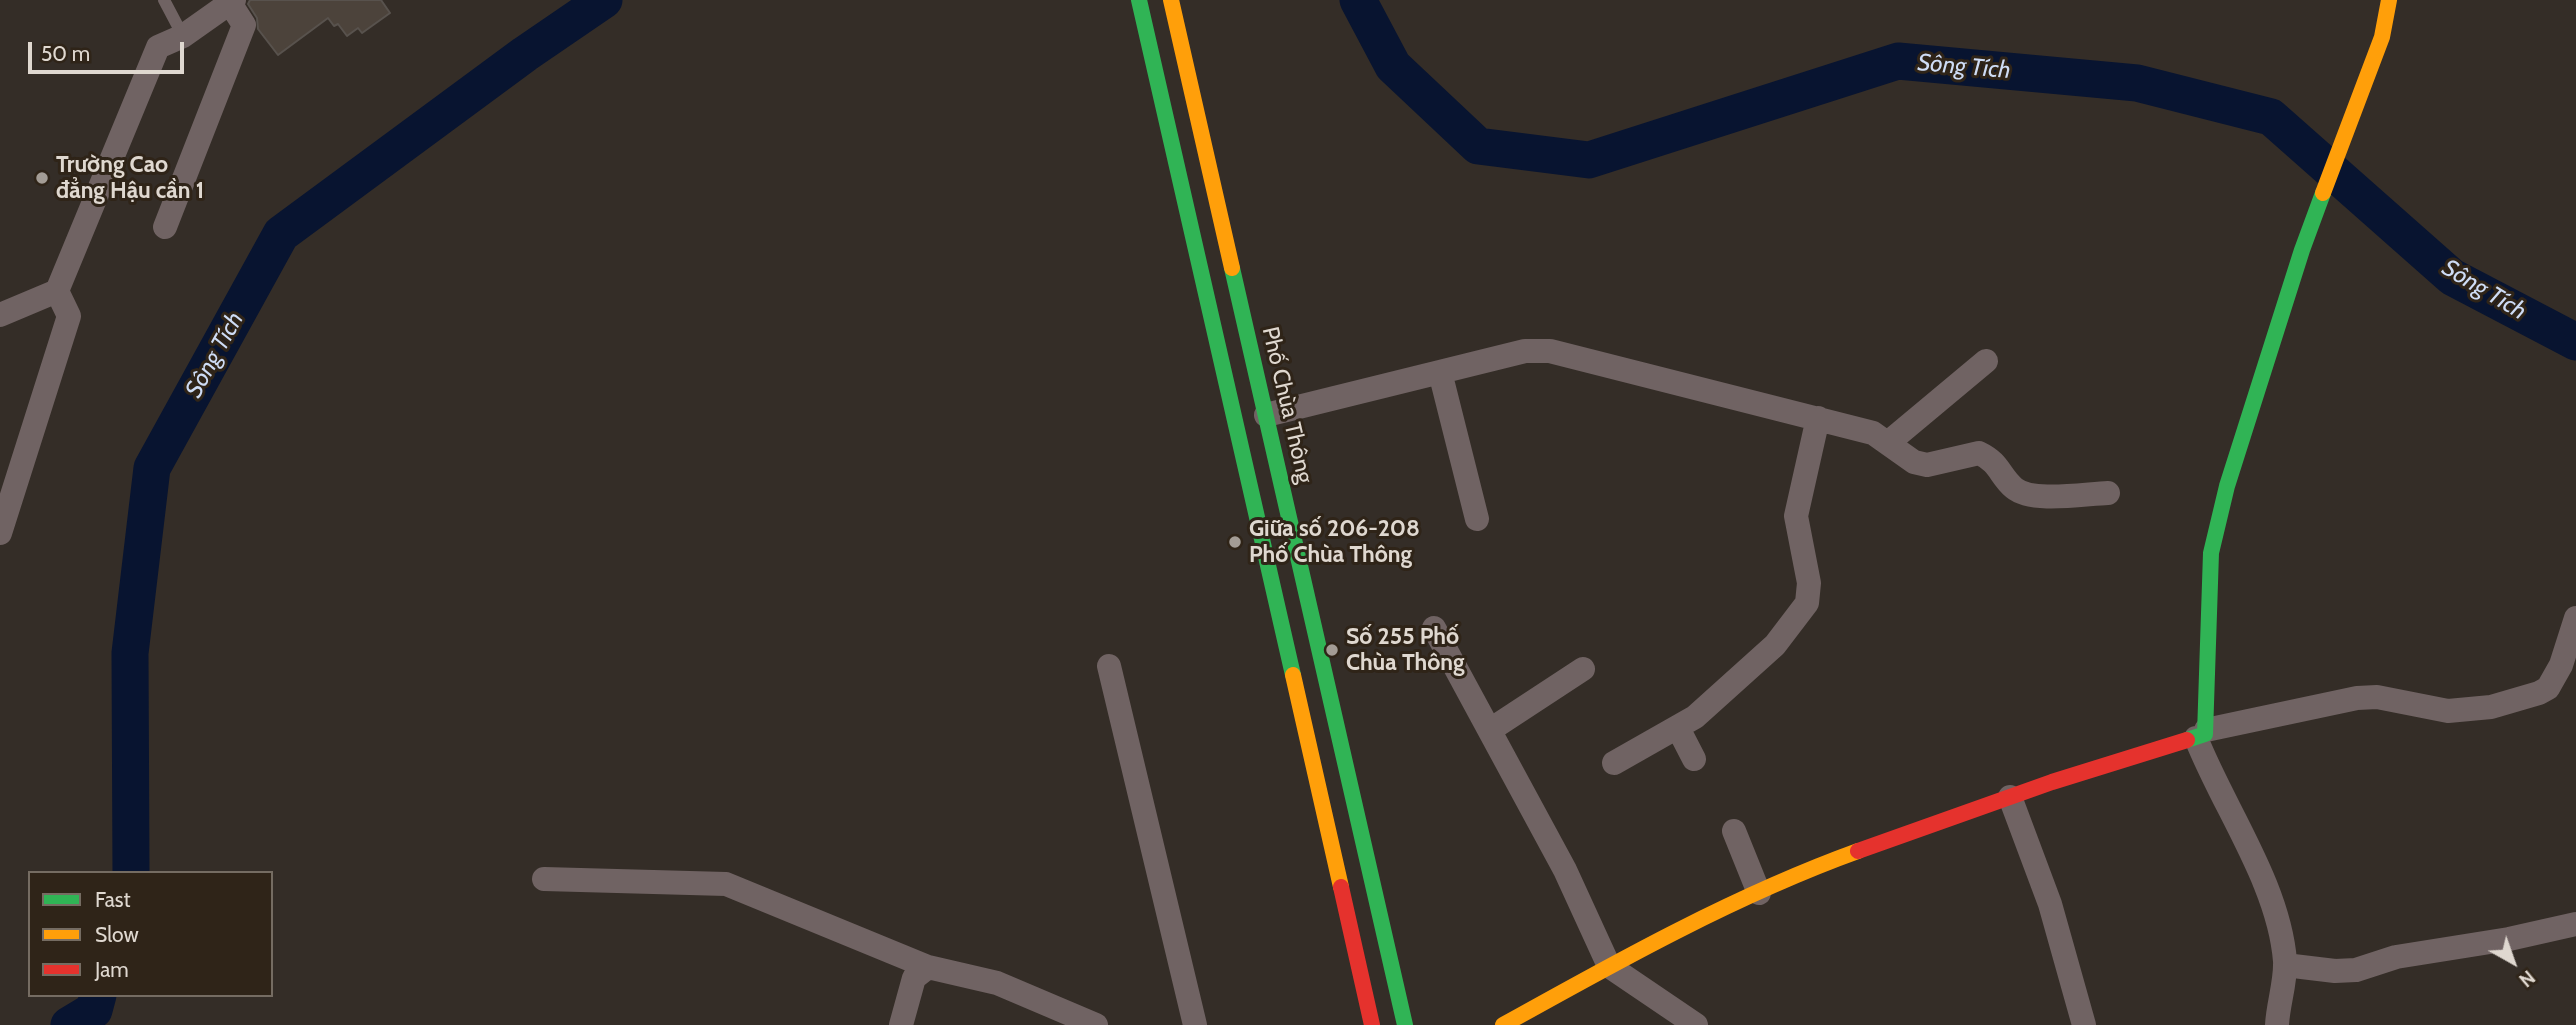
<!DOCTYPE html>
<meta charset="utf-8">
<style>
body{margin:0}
#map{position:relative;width:2576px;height:1025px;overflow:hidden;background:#342d27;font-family:Cabin,sans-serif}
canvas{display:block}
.legend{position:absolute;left:28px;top:871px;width:245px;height:126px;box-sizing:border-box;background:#2f2418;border:2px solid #756c62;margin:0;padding:9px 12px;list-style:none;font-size:21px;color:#dfd8d0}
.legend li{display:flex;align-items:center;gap:14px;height:35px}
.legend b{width:35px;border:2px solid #756c62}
.north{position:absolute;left:2478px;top:927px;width:70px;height:70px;-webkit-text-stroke:5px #2f2418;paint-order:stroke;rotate:140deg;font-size:19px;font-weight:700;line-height:28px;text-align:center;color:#dfd8d0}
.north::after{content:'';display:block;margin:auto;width:24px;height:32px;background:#dfd8d0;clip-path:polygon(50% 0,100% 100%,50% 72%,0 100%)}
.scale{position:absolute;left:28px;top:42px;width:156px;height:32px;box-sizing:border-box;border:4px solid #dfd8d0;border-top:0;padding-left:9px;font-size:21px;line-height:24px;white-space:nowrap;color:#dfd8d0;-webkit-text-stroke:5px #2f2418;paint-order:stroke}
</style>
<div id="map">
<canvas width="2576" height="1025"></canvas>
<ul class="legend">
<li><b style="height:9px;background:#30b455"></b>Fast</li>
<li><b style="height:9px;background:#ff9f0a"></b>Slow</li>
<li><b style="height:9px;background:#e5322d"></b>Jam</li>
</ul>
<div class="north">N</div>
<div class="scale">50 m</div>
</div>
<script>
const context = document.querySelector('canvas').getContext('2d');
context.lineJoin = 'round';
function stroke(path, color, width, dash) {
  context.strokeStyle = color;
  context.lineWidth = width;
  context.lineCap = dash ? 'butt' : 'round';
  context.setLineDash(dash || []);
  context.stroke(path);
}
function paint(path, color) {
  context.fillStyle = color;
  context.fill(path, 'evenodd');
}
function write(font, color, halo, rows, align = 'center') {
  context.font = font + ' Cabin,sans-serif';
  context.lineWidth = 6;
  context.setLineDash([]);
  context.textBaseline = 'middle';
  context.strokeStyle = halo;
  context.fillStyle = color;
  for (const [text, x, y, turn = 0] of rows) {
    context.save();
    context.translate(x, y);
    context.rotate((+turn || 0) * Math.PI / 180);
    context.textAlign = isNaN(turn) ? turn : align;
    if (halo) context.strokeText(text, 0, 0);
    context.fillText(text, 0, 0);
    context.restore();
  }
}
stroke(new Path2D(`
 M1358 0 1393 66 1478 146 1589 160 1898 61 2137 83 2271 117 2452 277 2576 342
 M131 873 130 653 152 468 281 234 525 54 604 0
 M69 1025 94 1010 98 995`), '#081430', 37);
const building = new Path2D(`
 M381 0 390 13 362 33 358 28 347 36 338 24 334 26 328 18 278 55 258 29 257 18 248 4 250 0Z`);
paint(building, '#4c433b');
stroke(building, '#58524d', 2);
stroke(new Path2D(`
 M164 0 183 36`), '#706363', 12);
stroke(new Path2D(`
 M165 227 244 25 230 3
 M0 315 57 291
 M1440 372 1477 519
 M1266 415 1525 351H1550L1873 433 1914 462 1927 465 1979 453C2000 463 1999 475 2014 488 2032 503 2083 494 2108 493
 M1889 442 1986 361
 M0 533 69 316 57 291 158 47 183 36 234 0
 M1434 628 1565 870 1609 966 1696 1025
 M1109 666 1195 1025
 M1678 728 1694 759
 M1490 730 1583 669
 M2206 730 2357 698 2377 697 2448 711 2491 707 2539 693 2548 688 2561 665 2576 618
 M2196 738C2224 809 2279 884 2285 961 2286 982 2278 1004 2277 1025
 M1614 763 1695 717 1775 645 1807 603 1809 583 1796 516 1818 418
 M2010 797 2050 904 2084 1025
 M1734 831 1759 893
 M544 879 726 884 928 967
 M2285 965 2335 971 2356 970 2396 957 2509 939 2576 924
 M901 1025 914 978 928 967 997 983 1096 1025`), '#706363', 24);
stroke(new Path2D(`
 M1139 0 1293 675
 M1232 268 1405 1025
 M2187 740 2205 734 2211 553 2227 486 2302 250 2323 193`), '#30b455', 16);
stroke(new Path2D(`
 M1171 0 1232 268
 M2323 193 2382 37 2389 0
 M1293 675 1341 887
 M1503 1025C1616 962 1736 895 1858 851`), '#ff9f0a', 16);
stroke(new Path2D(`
 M1858 851 2052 782 2187 740
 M1341 887 1372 1025`), '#e5322d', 16);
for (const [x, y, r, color] of [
 [42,178,7,"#a39c95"],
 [1235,542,7,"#a39c95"],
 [1332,650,7,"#a39c95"]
]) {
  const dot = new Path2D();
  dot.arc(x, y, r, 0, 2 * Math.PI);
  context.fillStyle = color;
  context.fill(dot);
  stroke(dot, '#2f2418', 2.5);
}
write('bold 23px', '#dfd8d0', '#2f2418', [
 ["Trường Cao",56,165],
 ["đẳng Hậu cần 1",56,191],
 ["Giữa số 206-208",1249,529],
 ["Phố Chùa Thông",1249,555],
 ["Số 255 Phố",1346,637],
 ["Chùa Thông",1346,663]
], 'left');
write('23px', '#dfd8d0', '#2f2418', [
 ["Phố Chùa Thông",1287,405,77]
]);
write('italic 24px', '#cedcf5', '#2f2418', [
 ["Sông Tích",1964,67,5],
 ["Sông Tích",2484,290,31],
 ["Sông Tích",215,355,-61]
]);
</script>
